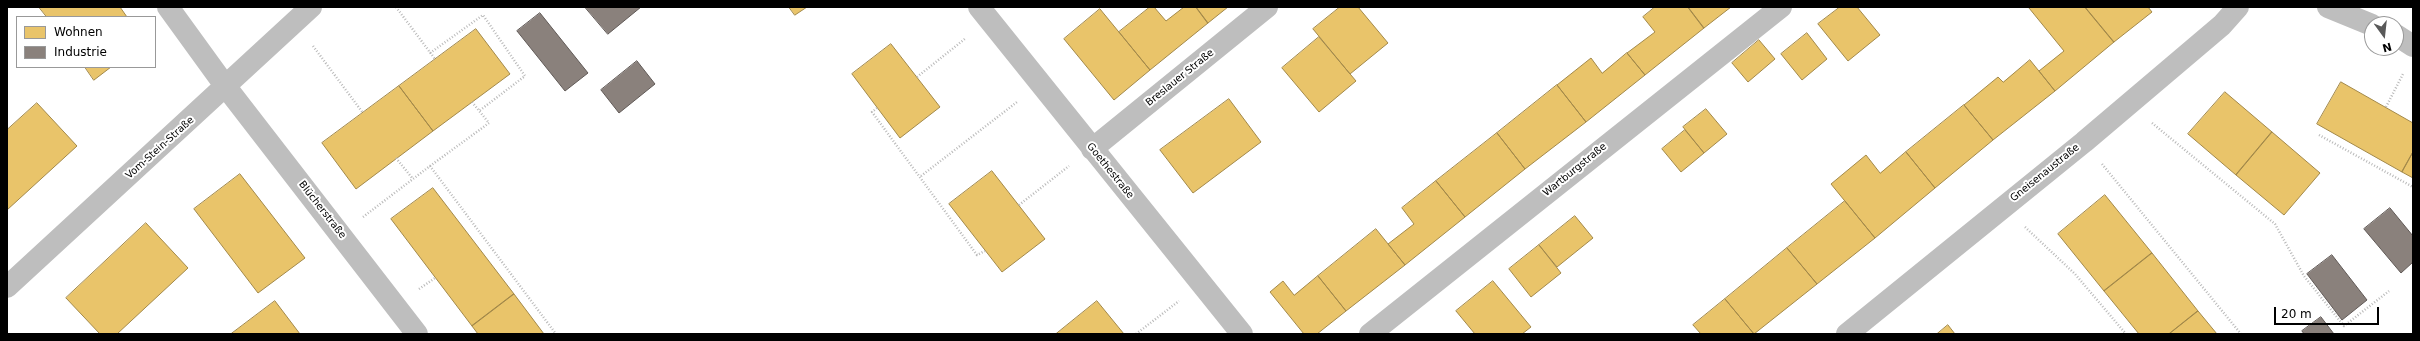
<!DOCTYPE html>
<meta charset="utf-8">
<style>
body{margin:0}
#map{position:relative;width:2420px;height:341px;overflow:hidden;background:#fff;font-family:"DejaVu Sans",sans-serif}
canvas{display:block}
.frame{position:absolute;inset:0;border:8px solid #000;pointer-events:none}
.legend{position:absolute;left:16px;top:16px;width:140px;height:52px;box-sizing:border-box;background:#fff;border:1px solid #999;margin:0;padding:5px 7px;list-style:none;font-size:12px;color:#000}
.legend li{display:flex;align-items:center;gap:8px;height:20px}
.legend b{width:20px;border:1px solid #999}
.north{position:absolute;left:2364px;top:16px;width:40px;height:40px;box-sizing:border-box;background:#fff;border:1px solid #999;border-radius:50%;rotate:165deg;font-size:11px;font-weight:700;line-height:16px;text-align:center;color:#000}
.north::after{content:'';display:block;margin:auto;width:14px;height:18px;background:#595959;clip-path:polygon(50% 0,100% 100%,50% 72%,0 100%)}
.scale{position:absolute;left:2274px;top:307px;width:105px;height:18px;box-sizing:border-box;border:2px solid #000;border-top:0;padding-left:5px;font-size:12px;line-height:14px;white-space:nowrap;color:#000;-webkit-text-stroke:3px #fff;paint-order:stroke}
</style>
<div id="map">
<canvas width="2420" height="341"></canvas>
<div class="frame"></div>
<ul class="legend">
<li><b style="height:11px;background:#e9c46a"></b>Wohnen</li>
<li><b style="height:11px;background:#8a817c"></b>Industrie</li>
</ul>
<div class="north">N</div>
<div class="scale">20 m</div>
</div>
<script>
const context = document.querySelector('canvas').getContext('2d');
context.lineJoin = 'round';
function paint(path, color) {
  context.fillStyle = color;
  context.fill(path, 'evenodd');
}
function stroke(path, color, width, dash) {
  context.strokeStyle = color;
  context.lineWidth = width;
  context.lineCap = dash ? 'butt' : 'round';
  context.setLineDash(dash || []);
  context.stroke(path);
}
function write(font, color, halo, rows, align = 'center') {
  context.font = font + ' "DejaVu Sans",sans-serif';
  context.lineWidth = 4;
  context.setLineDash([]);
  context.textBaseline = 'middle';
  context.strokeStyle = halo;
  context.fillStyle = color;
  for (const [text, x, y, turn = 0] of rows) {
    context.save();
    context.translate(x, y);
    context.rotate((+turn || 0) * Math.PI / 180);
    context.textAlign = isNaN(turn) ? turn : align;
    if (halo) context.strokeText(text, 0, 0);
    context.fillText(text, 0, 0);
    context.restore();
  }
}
const homes = new Path2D(`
 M39 7H120L127 17H47Z
 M789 7H807L795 15Z
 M1150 7H1154L1166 21 1184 7H1196L1208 23 1150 70 1119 32Z
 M1196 7H1228L1208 23Z
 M1340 7H1358L1388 43 1350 74 1313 29Z
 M1655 7H1688L1704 28 1645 75 1627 53 1655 32 1643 17Z
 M1688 7H1731L1704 28Z
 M1840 7H1857L1880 35 1848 61 1818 24Z
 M2031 7H2085L2114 42 2055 91 2039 71 2064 51 2029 8Z
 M2085 7H2148L2152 12 2114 42Z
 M1100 9 1150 70 1114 100 1064 39Z
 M476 29 510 74 433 131 399 86Z
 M1807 33 1827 59 1802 80 1781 54Z
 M1319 37 1356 81 1319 112 1282 68Z
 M1759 40 1775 59 1748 82 1732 63Z
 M891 44 940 107 900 138 852 74Z
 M1627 53 1645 75 1586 122 1557 85 1591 58 1602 73Z
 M2030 60 2055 91 1993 140 1964 105 1998 77 2003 82Z
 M85 67H111L94 80Z
 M2341 82 2413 123V152L2402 172 2317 124Z
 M1557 85 1586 122 1525 169 1497 133Z
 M399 86 433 131 356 189 322 143Z
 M2225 92 2272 132 2236 175 2188 134Z
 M1229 99 1261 142 1193 193 1160 150Z
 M37 103 77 146 7 210V130Z
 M1964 105 1993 140 1935 188 1906 152Z
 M1706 109 1727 134 1704 153 1683 127Z
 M1685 130 1704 153 1681 172 1662 149Z
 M2272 132 2320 173 2284 215 2236 175Z
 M1497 133 1525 169 1465 217 1436 181Z
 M1906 152 1935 188 1875 238 1831 184 1866 155 1880 173Z
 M2413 152V178L2402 172Z
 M992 171 1045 239 1002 272 949 204Z
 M240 174 305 258 258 293 194 209Z
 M1436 181 1465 217 1405 265 1388 244 1414 224 1402 208Z
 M433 188 514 294 472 326 391 219Z
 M2105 195 2152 253 2104 291 2058 234Z
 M1845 201 1875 238 1817 284 1787 248Z
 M1575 216 1593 238 1557 267 1539 245Z
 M146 223 188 268 117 334H100L66 298Z
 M1376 229 1405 265 1346 311 1318 276Z
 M1539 245 1561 273 1531 297 1509 269Z
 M1787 248 1817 284 1754 334 1725 299Z
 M2152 253 2198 311 2169 334H2139L2104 291Z
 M1318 276 1346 311 1317 334H1304L1270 292 1283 281 1294 295Z
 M1493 281 1531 327 1522 334H1475L1456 311Z
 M514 294 544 334H478L472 326Z
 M1725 299 1754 334H1701L1693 325Z
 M275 301 300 334H231Z
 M1097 301 1124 334H1056Z
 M2198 311 2217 334H2169Z
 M1948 325 1955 334H1937Z`);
paint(homes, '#e9c46a');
stroke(homes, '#a3894a', 1);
const industry = new Path2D(`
 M585 7H641L608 34Z
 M540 13 588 73 565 91 517 31Z
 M637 61 655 84 619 113 601 90Z
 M2390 208 2413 236V262L2401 273 2364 229Z
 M2332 255 2367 300 2342 320 2307 274Z
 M2321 317 2334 334H2304L2302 331Z`);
paint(industry, '#8a817c');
stroke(industry, '#615a57', 1);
stroke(new Path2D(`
 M396 7 435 59
 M313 46 363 113
 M430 53 483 15 525 76 479 111
 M917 77 966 38
 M2386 107 2403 74
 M877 108 872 112 977 255 985 251
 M2152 123 2275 224 2304 276 2344 326 2389 291
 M2319 135 2413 187
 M396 158 413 179
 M2102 164 2241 334
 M430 166 489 123 472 102
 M921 176 1017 102
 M1019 205 1069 166
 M363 217 430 166 556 334
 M2025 227 2075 274 2126 334
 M419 289 435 278
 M1136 334 1179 301`), '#b9b9b9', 2.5, [1, 2]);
stroke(new Path2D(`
 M168 7 226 87 417 334
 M979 7 1242 334
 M2328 7 2372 25
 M2396 35 2413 46
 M1092 149 1267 7
 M7 287 311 7
 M1370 334 1781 7
 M1847 334 2084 142 2222 25 2238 7`), '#bebebe', 22);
write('10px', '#000', '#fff', [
 ["Breslauer Straße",1180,78,-39],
 ["Vom-Stein-Straße",160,148,-42],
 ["Wartburgstraße",1575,170,-39],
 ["Goethestraße",1110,171,51],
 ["Gneisenaustraße",2045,173,-39],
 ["Blücherstraße",322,210,52]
]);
</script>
